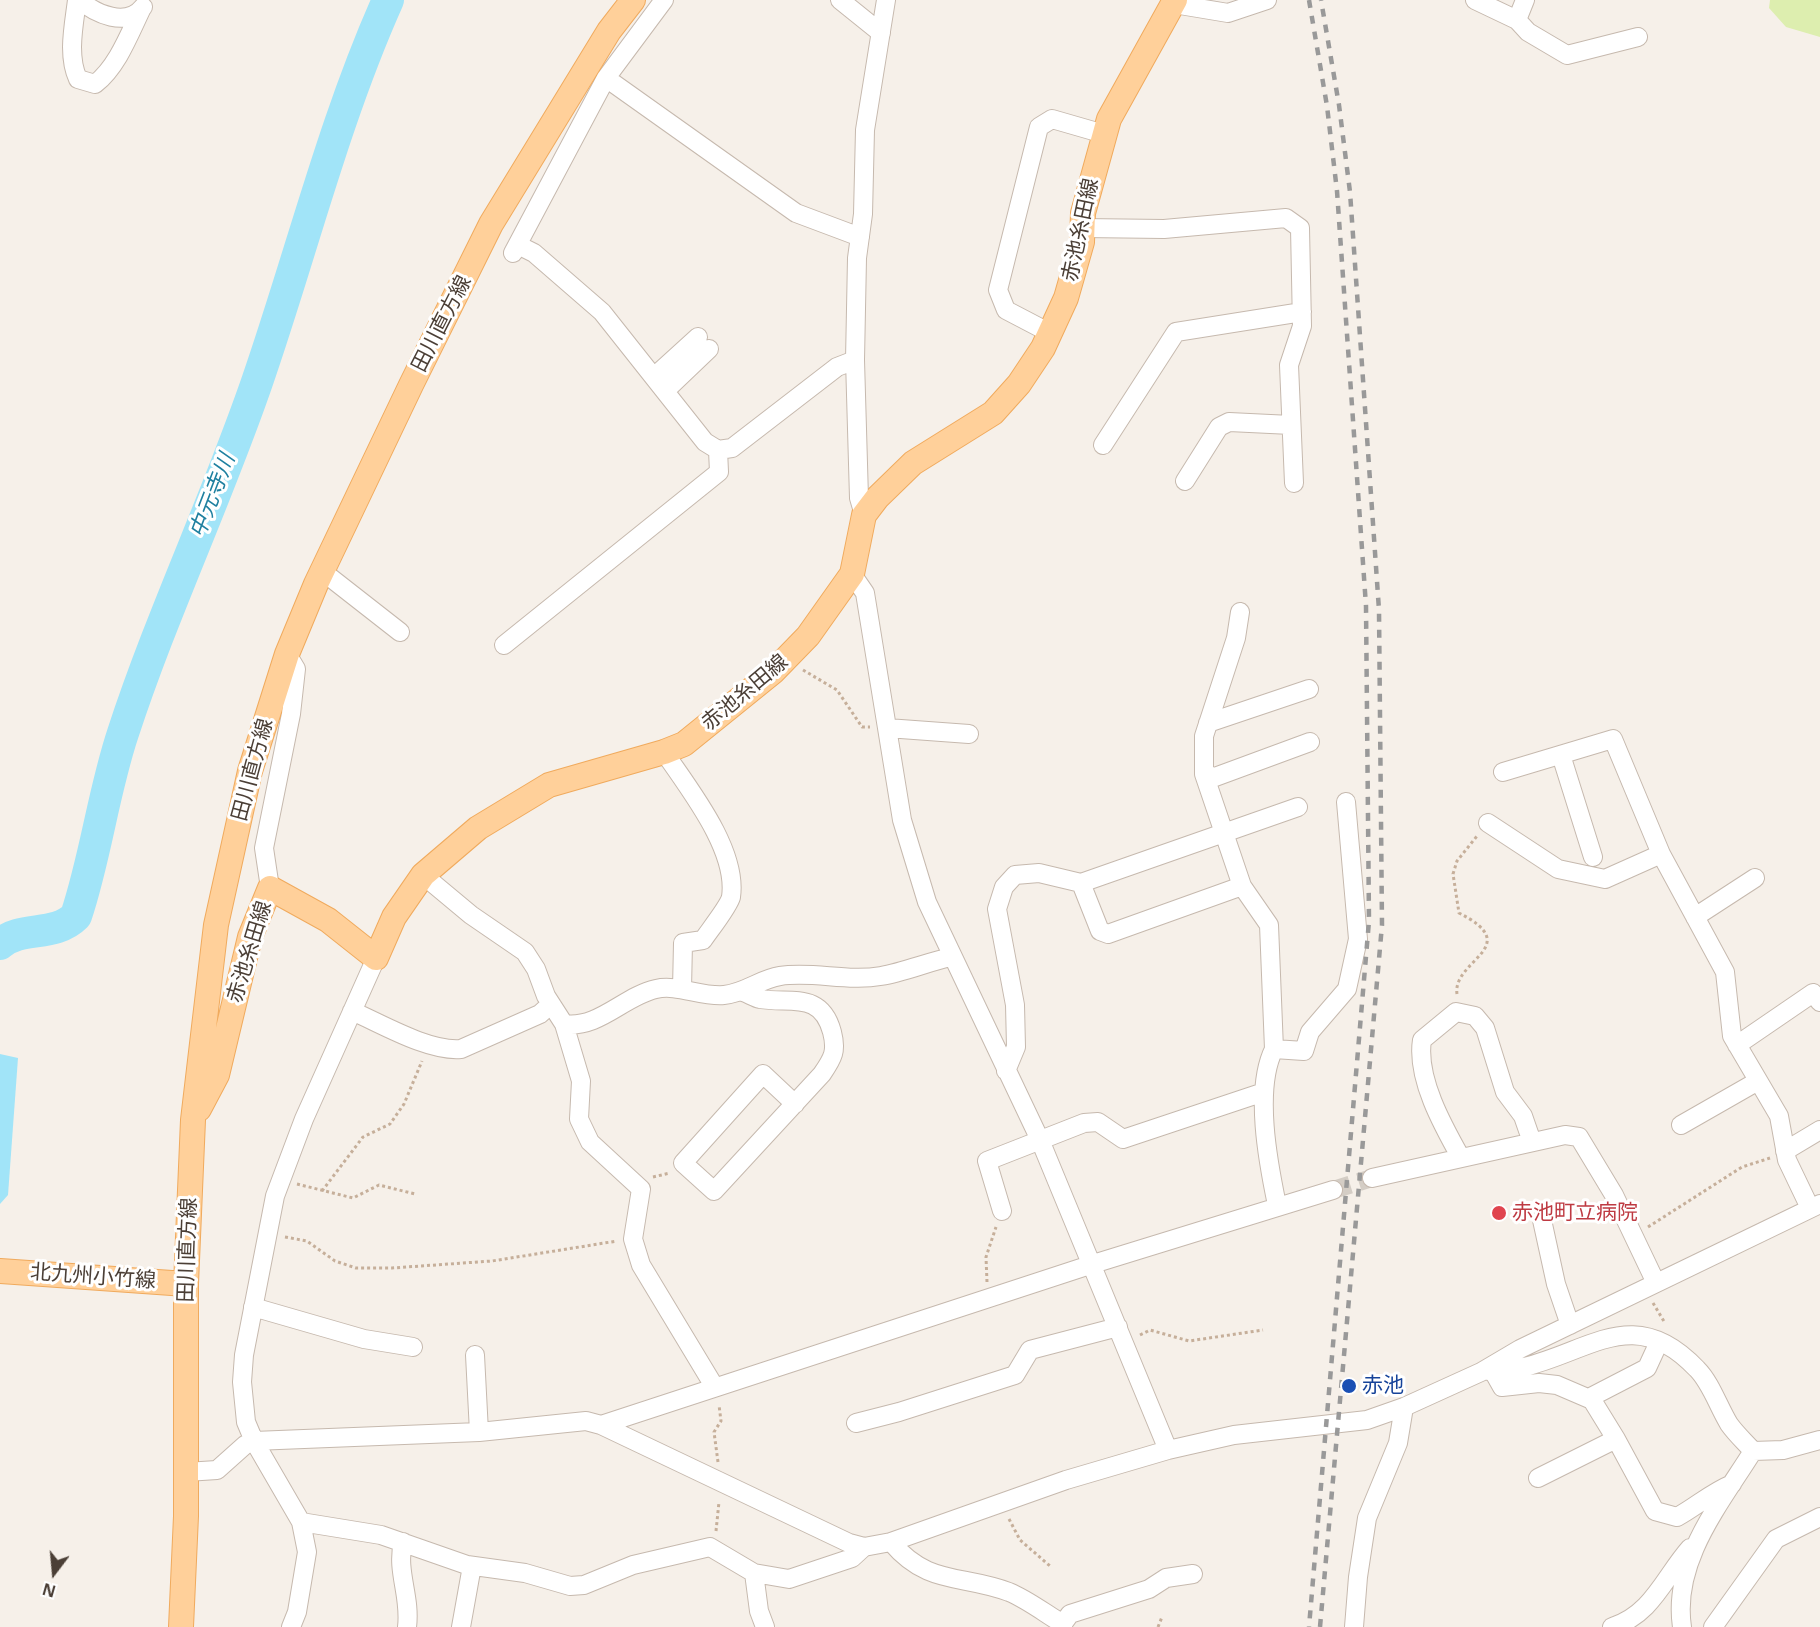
<!DOCTYPE html>
<meta charset="utf-8">
<style>
body{margin:0}
#map{position:relative;width:1820px;height:1627px;overflow:hidden;background:#f6f0e9;font-family:"Open Sans",sans-serif}
canvas{display:block}
.north{position:absolute;left:24px;top:1543px;width:60px;height:60px;-webkit-text-stroke:4px #fff;paint-order:stroke;rotate:196deg;font-size:16px;font-weight:700;line-height:24px;text-align:center;color:#4b3f36}
.north::after{content:'';display:block;margin:auto;width:21px;height:27px;background:#4b3f36;clip-path:polygon(50% 0,100% 100%,50% 72%,0 100%)}
</style>
<div id="map">
<canvas width="1820" height="1627"></canvas>
<div class="north">N</div>
</div>
<script>
const context = document.querySelector('canvas').getContext('2d');
context.lineJoin = 'round';
function paint(path, color) {
  context.fillStyle = color;
  context.fill(path, 'evenodd');
}
function stroke(path, color, width, dash) {
  context.strokeStyle = color;
  context.lineWidth = width;
  context.lineCap = dash ? 'butt' : 'round';
  context.setLineDash(dash || []);
  context.stroke(path);
}
function write(font, color, halo, rows, align = 'center') {
  context.font = font + ' "Open Sans","Noto Sans JP",sans-serif';
  context.lineWidth = 6;
  context.setLineDash([]);
  context.textBaseline = 'middle';
  context.strokeStyle = halo;
  context.fillStyle = color;
  for (const [text, x, y, turn = 0] of rows) {
    context.save();
    context.translate(x, y);
    context.rotate((+turn || 0) * Math.PI / 180);
    context.textAlign = isNaN(turn) ? turn : align;
    if (halo) context.strokeText(text, 0, 0);
    context.fillText(text, 0, 0);
    context.restore();
  }
}
paint(new Path2D(`
 M1770 0H1820V37L1786 27 1769 8Z`), '#ddeeaf');
paint(new Path2D(`
 M0 1054 18 1058 8 1195 0 1204Z`), '#a1e4f8');
stroke(new Path2D(`
 M0 944C22 925 54 938 76 916 96 856 103 793 123 733 162 614 216 501 257 382 301 255 333 123 388 0`), '#a1e4f8', 32);
stroke(new Path2D(`
 M1333 1190 1372 1178`), '#d4cdc5', 18, [18, 9]);
const minor = new Path2D(`
 M77 0C74 25 67 55 78 79L95 84C117 67 129 35 141 10
 M80 0C95 14 127 28 143 7
 M840 0 881 33
 M1475 0 1517 20 1525 0
 M1174 4 1228 13 1267 0
 M1517 20 1528 32 1567 55 1638 37
 M606 78 796 213 860 237
 M1083 228 1164 229 1286 218 1300 228 1302 326 1289 365 1294 483
 M518 245 534 253 602 312 705 442 718 450 732 448 837 367 855 360
 M513 253 606 78 664 0
 M1050 333 1006 310 998 290 1039 127 1052 119 1104 134
 M654 377 698 337
 M665 391 709 349
 M1103 445 1176 332 1302 312
 M1185 481 1219 427 1229 422 1291 425
 M864 515 859 498 855 360 857 258 863 214 865 130 886 0
 M322 571 400 632
 M852 574 865 593 902 820 927 902 1040 1140 1168 1450
 M1240 612 1236 638 1204 736V774L1242 886 1269 925 1274 1049C1254 1089 1268 1162 1277 1205
 M504 645 719 472 718 450
 M1208 723 1309 689
 M887 728 969 734
 M664 752C689 789 738 850 731 897 729 906 709 931 703 940L683 943 682 989
 M1561 755 1593 857
 M1503 772 1613 739 1661 854 1725 972 1732 1036 1779 1116 1787 1160 1810 1208
 M1204 774 1215 777 1310 742
 M1488 823 1558 869 1605 879 1661 854
 M423 875 471 915 525 952 536 969 546 996 564 1024 581 1081 579 1119 590 1142 641 1189 633 1239 641 1265 714 1386
 M1081 883 1100 931 1108 934 1242 886
 M270 888 264 848 291 714 296 669 287 654
 M1695 917 1755 878
 M743 992C749 994 755 998 760 999 791 1004 821 991 832 1032 837 1051 833 1058 822 1074L714 1191 683 1163 763 1074 795 1104
 M352 1011C382 1024 429 1052 461 1049L540 1014 551 1004
 M564 1024C599 1029 624 996 656 989 677 984 701 997 724 995 745 993 760 979 780 976 813 971 848 982 881 976 904 972 928 962 951 957
 M1737 1045 1813 993 1820 1002
 M1274 1049 1304 1051 1310 1032 1347 989 1358 939 1346 802
 M1006 1071 1016 1047 1015 1005 997 909 1004 887 1015 875 1039 873 1081 883 1298 807
 M1681 1125 1758 1081
 M1785 1151 1820 1130
 M1461 1158C1443 1126 1416 1078 1422 1040L1456 1012 1475 1016 1485 1028 1505 1092 1523 1116 1532 1142
 M1372 1178 1565 1135 1579 1137 1614 1195 1656 1283
 M1002 1211 987 1161 1084 1123 1098 1122 1123 1139 1264 1092
 M1542 1220 1556 1284 1570 1325
 M253 1307 364 1339 413 1347
 M475 1355 479 1432
 M1488 1371C1500 1370 1513 1370 1524 1367 1591 1351 1635 1303 1697 1369 1711 1383 1718 1406 1729 1424 1736 1434 1745 1442 1753 1451
 M1493 1371 1502 1387 1539 1383 1557 1385 1592 1400 1616 1439 1655 1511 1677 1517C1697 1506 1712 1492 1732 1484
 M1589 1398 1647 1368 1659 1342
 M856 1423 899 1412 1015 1375 1030 1350 1118 1327
 M601 1425 1093 1264 1333 1190
 M1753 1451 1783 1450 1820 1440
 M186 1472 217 1470 245 1445 254 1441 479 1432 586 1421 601 1425 849 1543 864 1547 891 1542 1066 1480 1168 1450 1234 1435 1367 1420 1404 1407 1481 1372 1520 1349 1820 1204
 M1538 1478 1616 1439
 M301 1522 381 1535 467 1565 525 1573 570 1586 584 1585 633 1565 710 1547 754 1573 789 1579 852 1558 864 1547
 M403 1542C396 1572 411 1596 407 1627
 M891 1542C928 1586 961 1574 1009 1592 1026 1599 1042 1611 1058 1621L1063 1627
 M754 1573 759 1611 765 1627
 M1062 1625 1070 1614 1149 1589 1166 1578 1193 1574
 M291 1627 297 1612 307 1552 301 1522 254 1441 246 1422 242 1382 244 1355 275 1196 304 1119 376 958
 M461 1627 472 1566
 M1354 1627 1358 1577 1367 1518 1398 1443 1404 1407
 M1612 1627C1652 1615 1665 1576 1690 1548
 M1682 1627C1672 1561 1720 1504 1753 1451
 M1713 1627 1776 1539 1820 1517`);
const major = new Path2D(`
 M199 1109 217 1075 250 937 270 888 328 920 376 958 394 917 423 875 478 828 549 785 664 752 684 744 773 672 808 636 852 574 864 515 877 498 913 463 993 413 1019 384 1043 348 1066 298 1082 242 1083 213 1109 119 1175 0
 M0 1271 186 1284
 M181 1627 186 1516V1284L193 1120 216 925 250 771 287 654 316 584 411 385 491 224 609 31 633 0`);
stroke(minor, '#c6b9ae', 20);
stroke(major, '#f0aa5d', 26);
stroke(new Path2D(`
 M803 670 837 690 862 727H870
 M1457 994C1452 960 1526 947 1459 913L1453 874 1457 861 1477 836
 M653 1177 670 1173
 M297 1184 353 1198 379 1185 415 1194
 M322 1191 363 1137 390 1124 404 1104 422 1061
 M1648 1227 1742 1167 1770 1158
 M285 1237 307 1241 335 1261 356 1268H392L492 1261 617 1241
 M987 1282 986 1257 996 1227
 M1653 1303 1665 1323
 M1140 1335 1150 1330 1189 1341 1263 1330
 M718 1462 714 1432 721 1421 719 1405
 M1009 1519 1020 1540 1050 1566
 M716 1531 719 1502
 M1158 1627 1162 1617`), '#c6af9a', 3, [3, 3]);
stroke(minor, '#fff', 18);
stroke(major, '#ffd09a', 24);
stroke(new Path2D(`
 M1309 0 1327 106 1337 191 1366 606 1369 921 1309 1627
 M1320 1627 1382 925 1379 610 1350 192 1339 105 1321 0`), '#999', 4.5, [8, 8]);
for (const [x, y, r, color] of [
 [1499,1213,8,"#e0444e"],
 [1349,1386,8,"#1a4fb4"]
]) {
  const dot = new Path2D();
  dot.arc(x, y, r, 0, 2 * Math.PI);
  context.fillStyle = color;
  context.fill(dot);
  stroke(dot, '#fff', 2);
}
write('21px', '#4b3f36', '#fff', [
 ["赤池糸田線",1081,230,-78],
 ["田川直方線",442,324,-63],
 ["赤池糸田線",745,693,-40],
 ["田川直方線",253,770,-75],
 ["赤池糸田線",250,952,-73],
 ["田川直方線",188,1250,-88],
 ["北九州小竹線",93,1277,4]
]);
write('21px', '#be3a42', '#fff', [
 ["赤池町立病院",1512,1213]
], 'left');
write('21px', '#164399', '#fff', [
 ["赤池",1362,1386]
], 'left');
write('italic 22px', '#1f80a0', '#fff', [
 ["中元寺川",213,496,-69]
]);
</script>
